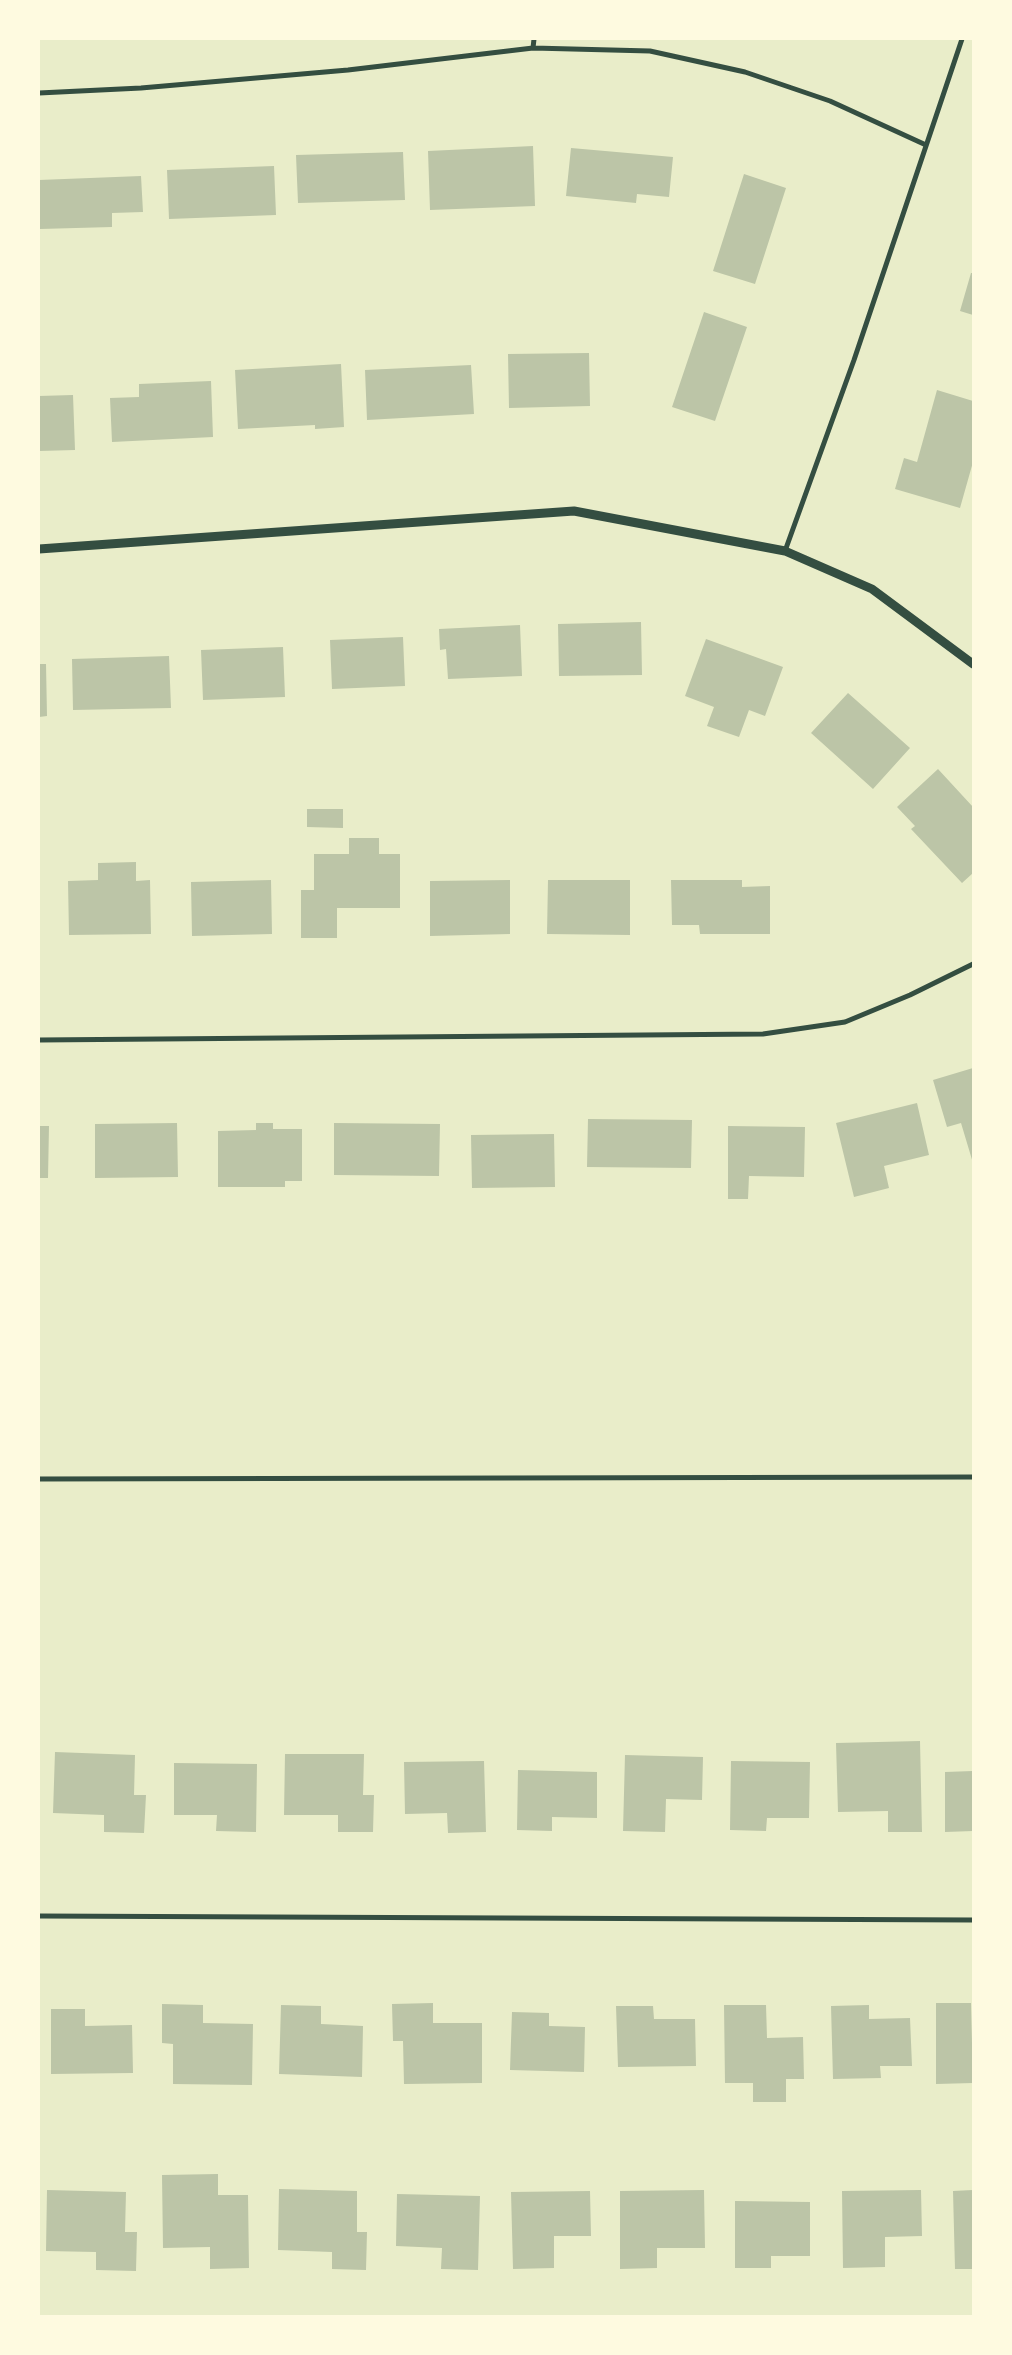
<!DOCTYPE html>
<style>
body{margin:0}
#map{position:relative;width:1012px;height:2355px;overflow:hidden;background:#e9edc9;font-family:"Source Serif 4",serif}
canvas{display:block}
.frame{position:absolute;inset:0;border:40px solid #fefae0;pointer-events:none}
</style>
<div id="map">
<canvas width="1012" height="2355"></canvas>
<div class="frame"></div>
</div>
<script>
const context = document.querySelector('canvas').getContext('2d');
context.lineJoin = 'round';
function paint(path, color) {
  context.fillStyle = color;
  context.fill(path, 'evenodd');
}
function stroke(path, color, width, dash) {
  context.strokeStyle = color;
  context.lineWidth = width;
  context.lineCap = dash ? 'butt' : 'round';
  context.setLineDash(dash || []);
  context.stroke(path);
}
paint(new Path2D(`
 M533 146 535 206 430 210 428 151Z
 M571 148 673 157 669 197 637 194 636 203 566 196Z
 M403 152 405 200 298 203 296 155Z
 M274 166 276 215 169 219 167 170Z
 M744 174 786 188 755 284 713 271Z
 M141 176 143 212 112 213V227L40 229 39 180Z
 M971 273H973V315L960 311Z
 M704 312 747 327 715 421 672 407Z
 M589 353 590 406 509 408 508 354Z
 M341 364 344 427 315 429V425L238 429 235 370Z
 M471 365 474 414 367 420 365 370Z
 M211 381 213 437 112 442 110 398 139 397V384Z
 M937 390 973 401V462L960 508 895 489 904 458 917 462Z
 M73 395 75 450 39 451V396Z
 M641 622 642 675 559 676 558 624Z
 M520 625 522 676 448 679 446 649 440 650 439 629Z
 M403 637 405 686 332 689 330 640Z
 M706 639 783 667 765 716 749 710 739 737 707 726 714 707 685 696Z
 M283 647 285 697 203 700 201 650Z
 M169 656 171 708 73 710 72 659Z
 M39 664H46L47 716 39 717Z
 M848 693 910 748 873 789 811 733Z
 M938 769 973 807V873L962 883 911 829 915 826 897 807Z
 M307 809H343V828L307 827Z
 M349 838H379V854H400V908H337V938H301V890H314V854H349Z
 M136 862V881L150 880 151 934 69 935 68 881 98 880V863Z
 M271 880 272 934 192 936 191 882Z
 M510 880V934L430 936V881Z
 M548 880H630V935L547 934Z
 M671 880H742V887L770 886V934H700L699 925H672Z
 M973 1068V1163L961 1123 947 1127 933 1080Z
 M917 1103 929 1155 884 1166 889 1188 854 1197 836 1123Z
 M588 1119 692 1120 691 1168 587 1167Z
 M177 1123 178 1177 95 1178V1124Z
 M256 1123H273V1129H302V1181H285V1187H218V1131L256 1130Z
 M334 1123 440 1124 439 1176 334 1175Z
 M39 1126H49L48 1178H39Z
 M728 1126 805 1127 804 1177 749 1176 748 1199H728Z
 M554 1134 555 1187 472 1188 471 1135Z
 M920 1741 922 1832H888V1811L838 1812 836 1743Z
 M55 1752 135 1755 134 1795H146L144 1833 104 1832V1815L53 1813Z
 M285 1754H364L363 1795H374L373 1832H338V1815H284Z
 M625 1755 703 1757 702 1800 666 1799 665 1832 623 1831Z
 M484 1761 486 1832 448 1833 447 1813 405 1814 404 1762Z
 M731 1761 810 1762 809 1818H767L766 1831 730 1830Z
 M174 1763 257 1764 256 1832 216 1831 217 1815H174Z
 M518 1770 597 1772V1818L552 1817V1831L517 1830Z
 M973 1771V1831L945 1832V1772Z
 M433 2003V2023H482V2083L404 2084 403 2041H393L392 2004Z
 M936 2003H971L973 2083 936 2084Z
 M162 2004 203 2005V2023L253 2024 252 2085 173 2084V2044L162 2043Z
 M281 2005 321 2006V2024L363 2026 362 2077 279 2074Z
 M724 2005H766L767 2038 803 2037 804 2079H786V2102H753V2083H725Z
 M869 2005V2019L910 2018 912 2066H880L881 2078 833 2079 831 2006Z
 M616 2006H653L654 2019H695L696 2066 618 2067Z
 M51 2009H85V2026L132 2025 133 2073 51 2074Z
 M512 2012 549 2013V2026L585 2027 584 2072 510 2070Z
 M218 2174V2195H248L249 2268 210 2269V2247L163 2248 162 2175Z
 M279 2189 357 2191V2232H367L366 2270 332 2269V2252L278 2250Z
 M47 2190 126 2192 125 2232H137L136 2271 96 2270V2252L46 2251Z
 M704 2190 705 2248H657V2268L620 2269V2191Z
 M921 2190 922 2236 885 2237V2267L843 2268 842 2191Z
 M973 2190V2269H955L953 2191Z
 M590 2191 591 2236H554V2268L513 2269 511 2192Z
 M397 2194 480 2196 478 2270 441 2269 442 2248 396 2246Z
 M735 2201 810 2202V2256H771V2268H735Z`), '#bcc5a7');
stroke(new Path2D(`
 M533 48 534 39
 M39 93 141 88 348 70 533 48 650 51 745 72 830 101 926 145
 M785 551 854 360 962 39
 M39 1040 763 1034 845 1022 910 995 973 964
 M39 1479 973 1477
 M39 1916 973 1920`), '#344e41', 5);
stroke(new Path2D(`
 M39 549 574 511 785 551 872 589 973 664`), '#344e41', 9);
</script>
